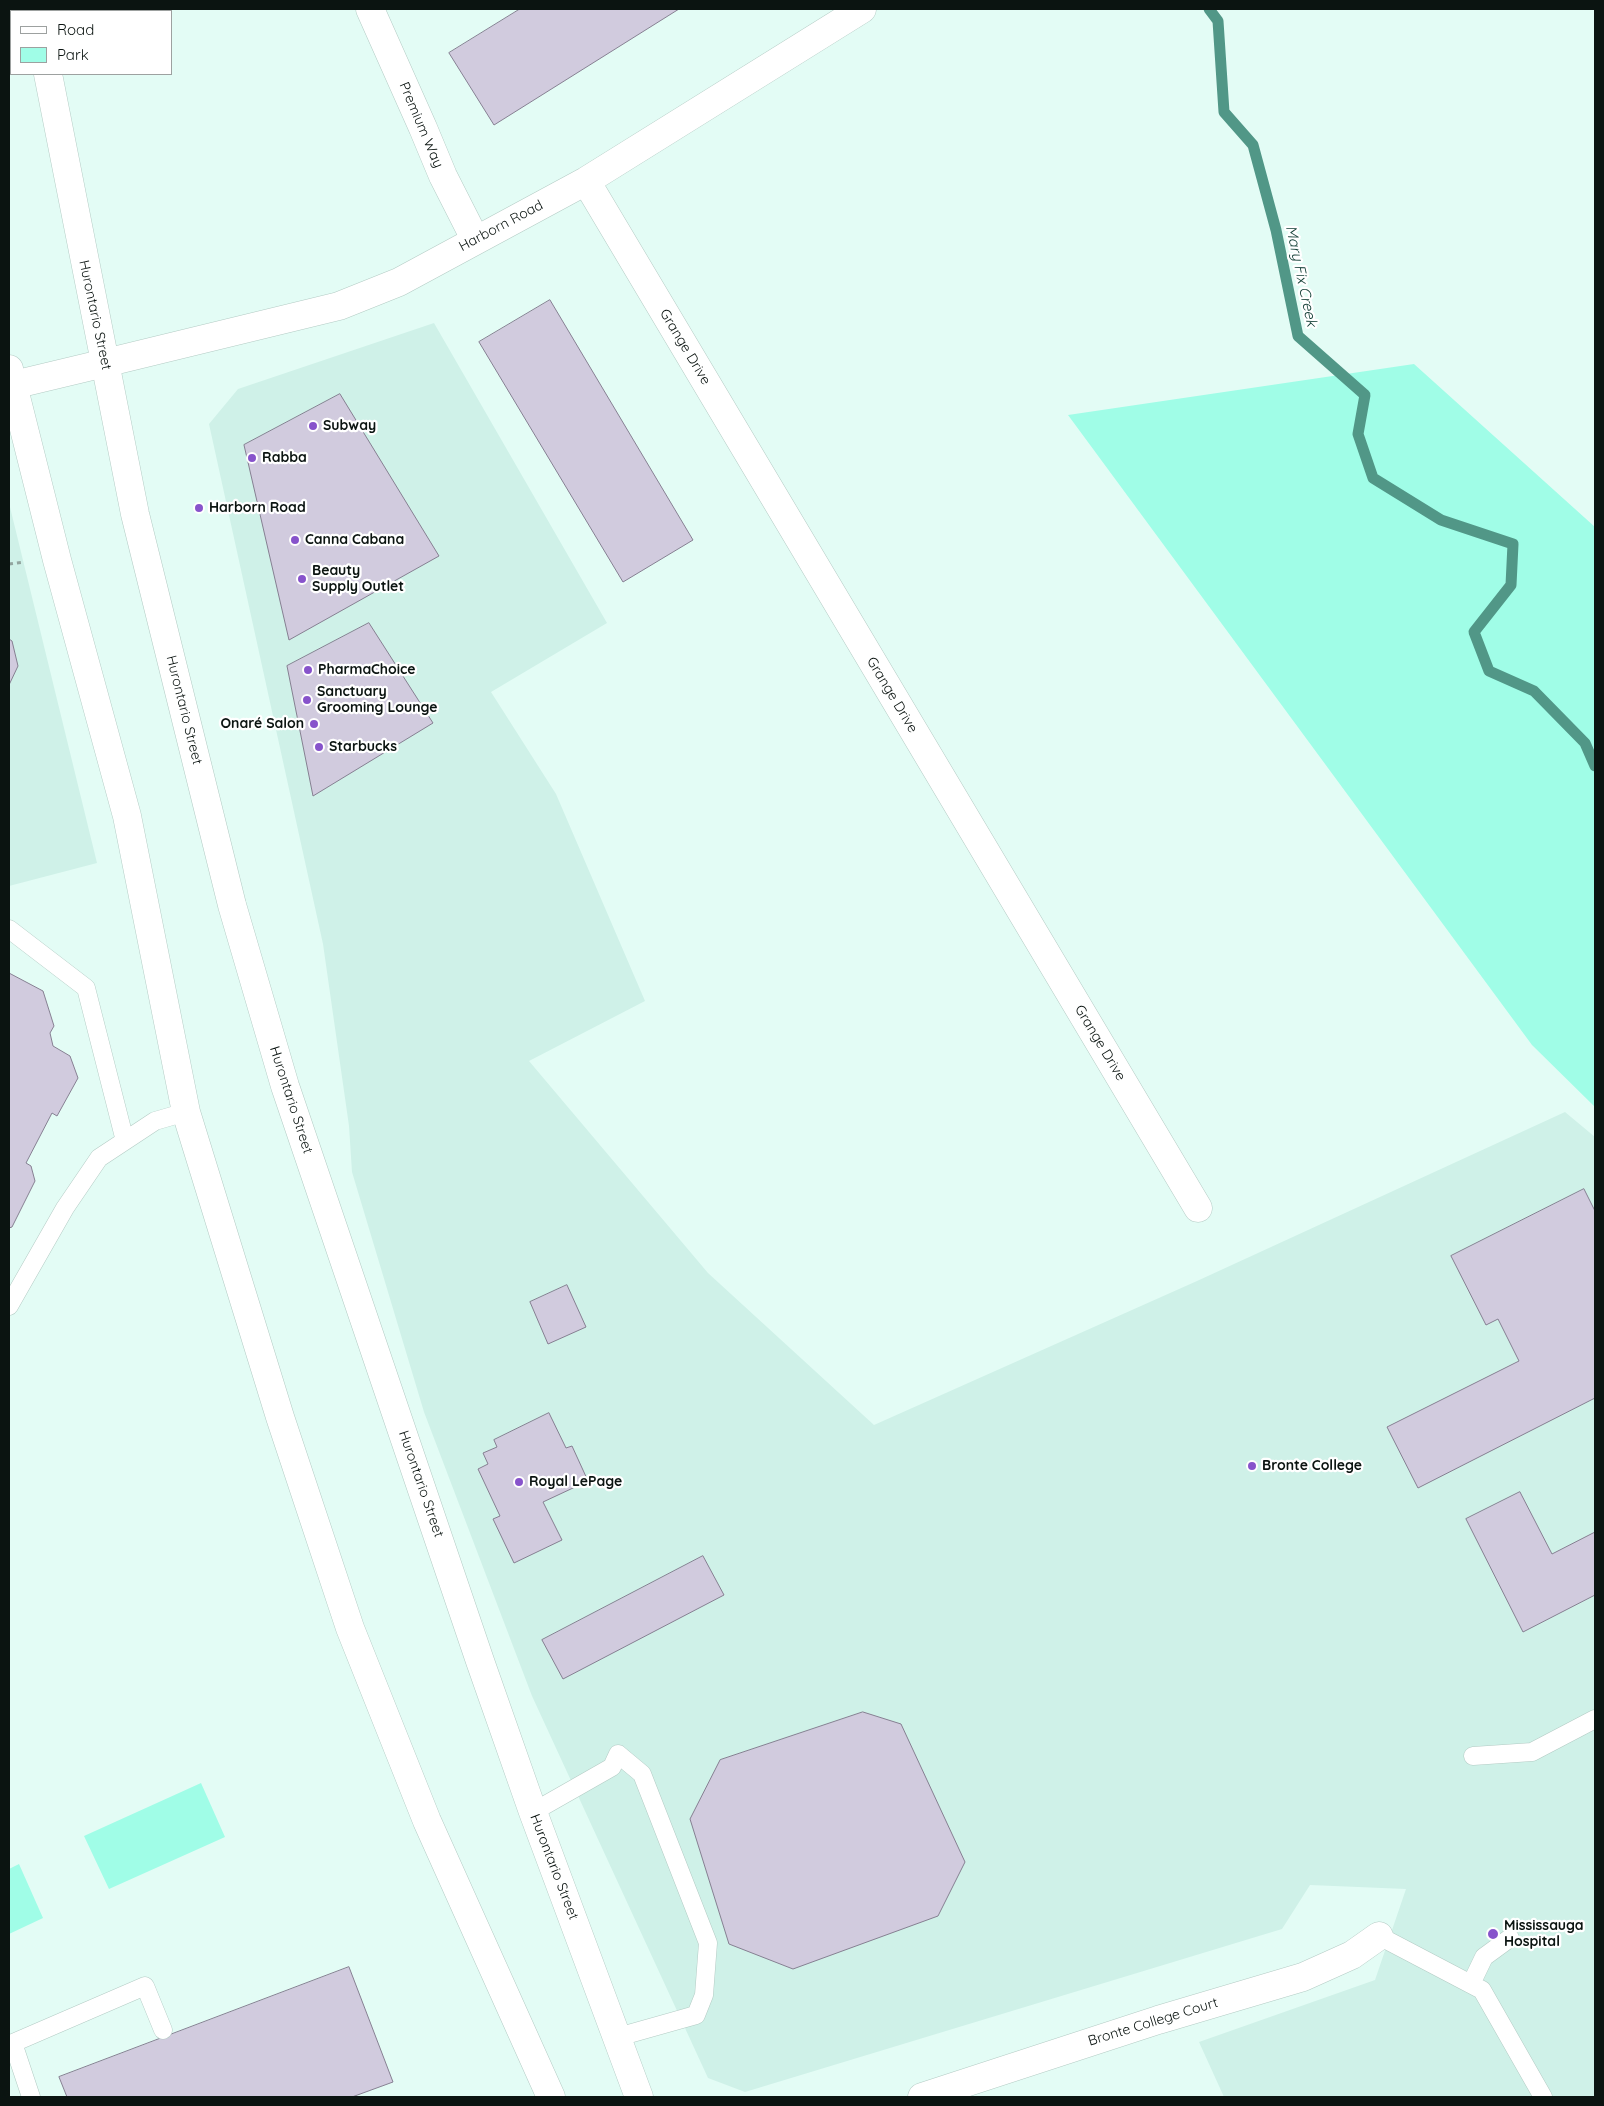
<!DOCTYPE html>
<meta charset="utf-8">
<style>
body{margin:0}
#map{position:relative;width:1604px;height:2106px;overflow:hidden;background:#e3fcf5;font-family:Quicksand,sans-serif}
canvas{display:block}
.frame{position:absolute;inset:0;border:10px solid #0b1411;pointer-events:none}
.legend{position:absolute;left:10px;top:10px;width:162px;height:65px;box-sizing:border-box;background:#fff;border:1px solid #9da1a0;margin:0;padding:6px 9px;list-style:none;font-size:15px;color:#0b1411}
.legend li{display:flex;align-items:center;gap:10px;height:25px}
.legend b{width:25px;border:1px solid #9da1a0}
</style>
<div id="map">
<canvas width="1604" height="2106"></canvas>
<div class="frame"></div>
<ul class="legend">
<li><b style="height:6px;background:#fff"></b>Road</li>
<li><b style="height:14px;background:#a0fde7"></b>Park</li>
</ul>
</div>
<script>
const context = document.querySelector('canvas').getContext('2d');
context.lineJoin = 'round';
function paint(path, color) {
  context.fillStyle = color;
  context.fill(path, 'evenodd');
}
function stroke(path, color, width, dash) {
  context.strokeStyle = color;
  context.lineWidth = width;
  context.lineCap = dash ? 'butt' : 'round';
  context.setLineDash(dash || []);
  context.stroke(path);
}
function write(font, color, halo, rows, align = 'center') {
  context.font = font + ' Quicksand,sans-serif';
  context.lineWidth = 4.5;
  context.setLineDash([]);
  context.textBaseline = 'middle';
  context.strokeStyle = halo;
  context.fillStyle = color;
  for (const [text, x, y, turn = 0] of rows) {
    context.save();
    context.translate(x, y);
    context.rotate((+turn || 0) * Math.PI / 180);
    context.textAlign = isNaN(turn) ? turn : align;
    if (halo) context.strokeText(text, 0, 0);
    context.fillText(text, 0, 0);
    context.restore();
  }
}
paint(new Path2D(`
 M434 323 607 623 491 692 556 794 645 1001 529 1061 708 1273 874 1425 1197 1281 1565 1112 1595 1137V2097H1224L1199 2042 1375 1980 1406 1889 1310 1885 1282 1929 745 2092 708 2078 532 1696 424 1412 352 1172 349 1126 323 944 209 424 238 389Z
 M9 503 97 863 9 886Z`), '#cff1e8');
paint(new Path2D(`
 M1414 364 1595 527V1107L1532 1045 1068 415Z
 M201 1783 225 1837 109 1889 84 1836Z
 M19 1864 43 1918 9 1934V1869Z`), '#a0fde7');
stroke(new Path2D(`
 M1209 9 1218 21 1224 112 1253 145 1276 230 1298 336 1365 395 1358 434 1373 478 1441 520 1513 544 1511 585 1474 632 1489 671 1534 691 1585 743 1595 766`), '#519787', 11);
const building = new Path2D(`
 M520 9H679L494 125 449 53Z
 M550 300 693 540 623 582 479 342Z
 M340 394 439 556 289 640 244 445Z
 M369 623 433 723 313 796 287 666Z
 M9 639 12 641 18 666 9 685Z
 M9 973 43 991 54 1026 50 1033 53 1046 70 1056 78 1078 57 1116 52 1113 26 1163 31 1166 35 1181 12 1227 9 1228Z
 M1584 1189 1595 1211V1398L1418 1488 1387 1427 1519 1361 1498 1319 1486 1325 1451 1256Z
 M567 1285 586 1327 548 1344 530 1302Z
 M549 1413 566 1448 572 1446 588 1481 543 1502 562 1540 514 1563 493 1519 500 1516 478 1469 488 1464 483 1453 497 1447 494 1440Z
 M1520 1492 1552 1554 1595 1532V1595L1523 1632 1466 1519Z
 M703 1556 724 1595 563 1679 542 1640Z
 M863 1712 901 1724 965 1862 938 1916 793 1969 729 1944 690 1819 720 1760Z
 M349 1967 393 2082 352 2097H67L59 2077Z`);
paint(building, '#d1cbde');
stroke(building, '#868092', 1);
const lane = new Path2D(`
 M9 929 86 988 125 1141
 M9 1306 65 1208 99 1158 155 1121 186 1112
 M1473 1756 1532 1752 1595 1719
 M533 1812 612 1767 618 1754 642 1774 708 1943 704 1995 696 2015 618 2037
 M1379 1936 1482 1990 1543 2097
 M1471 1984 1484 1957 1510 1938
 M31 2097 13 2043 145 1986 163 2030`);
const street = new Path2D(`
 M370 9 423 128 443 176 475 239
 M586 181 1198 1208
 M105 363 339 306 399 282 586 181 862 9
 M922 2097 1158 2020 1303 1977 1352 1955 1379 1936`);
const secondary = new Path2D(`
 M9 386 105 363`);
const primary = new Path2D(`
 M48 74 135 514 232 905 285 1086 480 1661 533 1812 639 2097
 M9 369 57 560 127 816 186 1112 280 1417 350 1628 427 1821 551 2097`);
const highway = new Path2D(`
 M49 11V9`);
stroke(lane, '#b3cbc4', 19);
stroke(street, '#b3cbc4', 29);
stroke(secondary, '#b3cbc4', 29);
stroke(primary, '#b3cbc4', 29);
stroke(highway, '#b3cbc4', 29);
stroke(new Path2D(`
 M9 564 24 562`), '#92a59f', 3, [4, 4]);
stroke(lane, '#fff', 18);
stroke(street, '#fff', 28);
stroke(secondary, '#fff', 28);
stroke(primary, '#fff', 28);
stroke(highway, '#fff', 28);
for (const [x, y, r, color] of [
 [313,426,5,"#8753cb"],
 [252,458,5,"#8753cb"],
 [199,508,5,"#8753cb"],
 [295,540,5,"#8753cb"],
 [302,579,5,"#8753cb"],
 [308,670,5,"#8753cb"],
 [307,700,5,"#8753cb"],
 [314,724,5,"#8753cb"],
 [319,747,5,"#8753cb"],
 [1252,1466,5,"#8753cb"],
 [519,1482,5,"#8753cb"],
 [1493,1934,6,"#8753cb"]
]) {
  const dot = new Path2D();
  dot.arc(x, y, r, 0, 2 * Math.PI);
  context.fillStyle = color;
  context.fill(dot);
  stroke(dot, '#fff', 2);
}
write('14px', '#0b1411', '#fff', [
 ["Premium Way",421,125,67],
 ["Harborn Road",501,226,-28],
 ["Hurontario Street",95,315,78],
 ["Grange Drive",685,347,59],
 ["Grange Drive",892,695,59],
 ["Hurontario Street",184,710,76],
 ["Grange Drive",1100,1043,59],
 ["Hurontario Street",291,1100,72],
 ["Hurontario Street",421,1484,71],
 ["Hurontario Street",554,1867,69],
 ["Bronte College Court",1153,2022,-17]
]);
write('bold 14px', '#0b1411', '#fff', [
 ["Subway",323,426],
 ["Rabba",262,458],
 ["Harborn Road",209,508],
 ["Canna Cabana",305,540],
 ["Beauty",312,571],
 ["Supply Outlet",312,587],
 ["PharmaChoice",318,670],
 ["Sanctuary",317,692],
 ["Grooming Lounge",317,708],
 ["Onaré Salon",304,724,"right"],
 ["Starbucks",329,747],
 ["Bronte College",1262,1466],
 ["Royal LePage",529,1482],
 ["Mississauga",1504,1926],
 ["Hospital",1504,1942]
], 'left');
write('italic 15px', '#144037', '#fff', [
 ["Mary Fix Creek",1301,276,78]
]);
</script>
